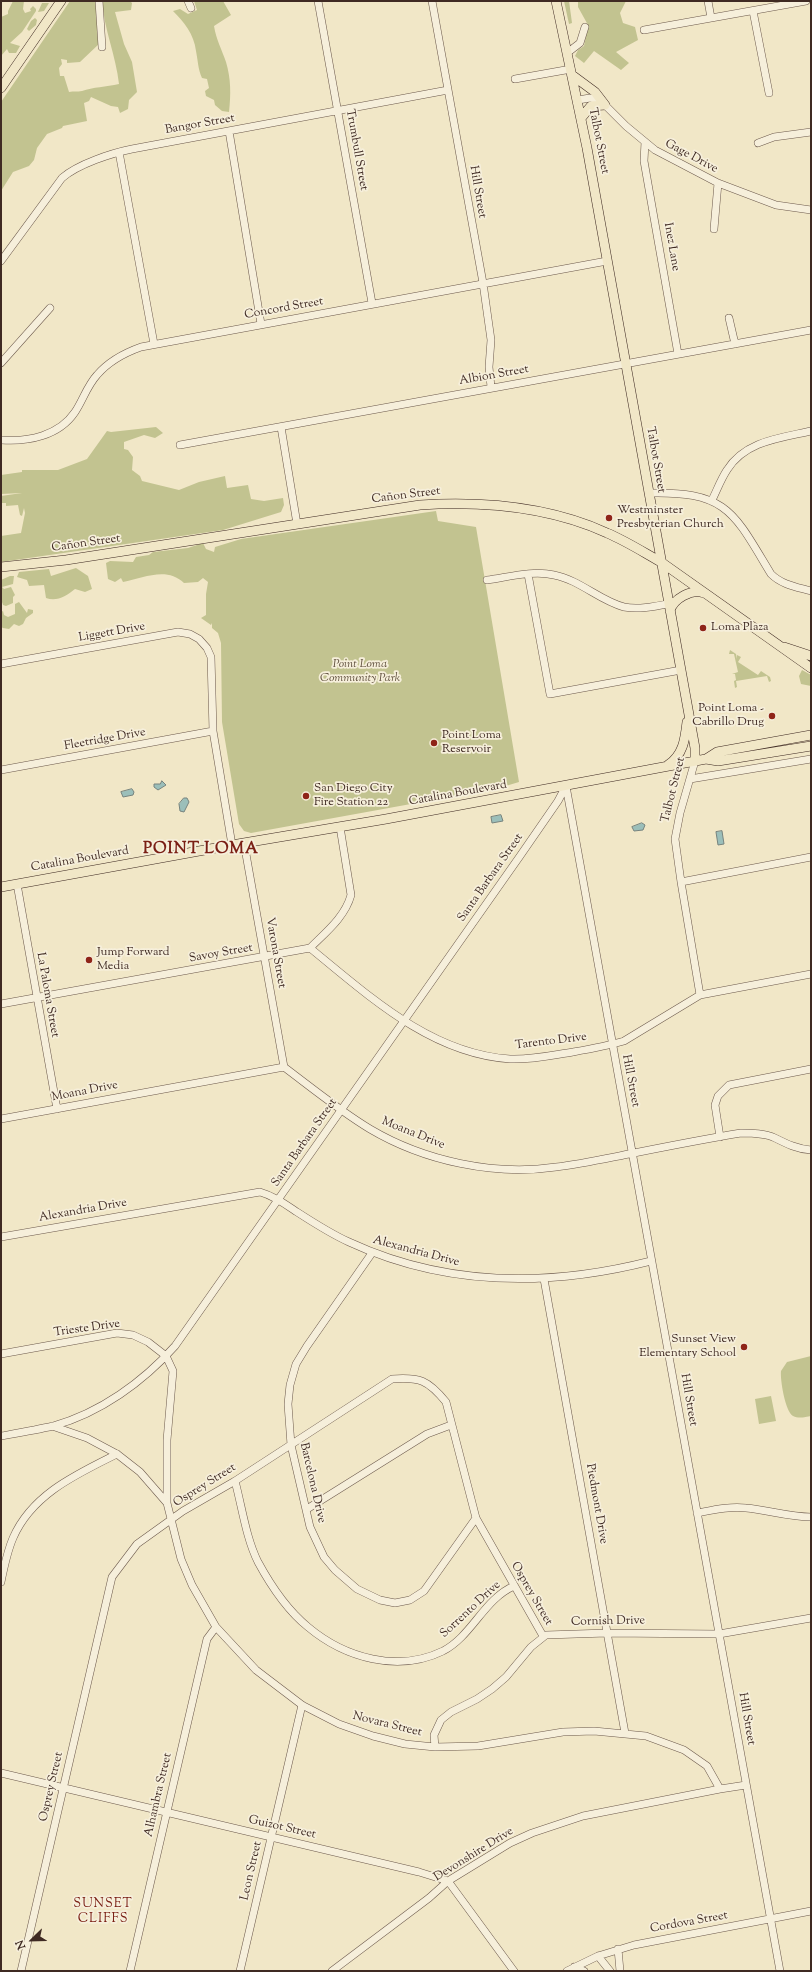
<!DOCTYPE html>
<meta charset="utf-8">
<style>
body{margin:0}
#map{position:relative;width:812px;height:1972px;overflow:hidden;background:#f1e7c7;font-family:"Sorts Mill Goudy",serif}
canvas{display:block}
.frame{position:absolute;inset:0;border:2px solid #3f2a23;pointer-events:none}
.north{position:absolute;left:12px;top:1920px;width:40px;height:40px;-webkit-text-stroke:3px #f6efdb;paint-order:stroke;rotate:247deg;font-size:11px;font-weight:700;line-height:16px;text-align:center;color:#3f2a23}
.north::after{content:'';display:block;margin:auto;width:14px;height:18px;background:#3f2a23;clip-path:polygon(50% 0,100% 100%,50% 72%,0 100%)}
</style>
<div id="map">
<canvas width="812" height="1972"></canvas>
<div class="frame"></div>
<div class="north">N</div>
</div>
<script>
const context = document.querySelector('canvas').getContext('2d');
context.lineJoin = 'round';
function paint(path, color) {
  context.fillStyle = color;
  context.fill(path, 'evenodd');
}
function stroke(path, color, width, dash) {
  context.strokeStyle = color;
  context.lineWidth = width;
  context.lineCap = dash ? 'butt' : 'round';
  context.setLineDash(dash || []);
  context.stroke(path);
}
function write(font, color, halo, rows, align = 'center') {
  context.font = font + ' "Sorts Mill Goudy",serif';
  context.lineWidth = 3.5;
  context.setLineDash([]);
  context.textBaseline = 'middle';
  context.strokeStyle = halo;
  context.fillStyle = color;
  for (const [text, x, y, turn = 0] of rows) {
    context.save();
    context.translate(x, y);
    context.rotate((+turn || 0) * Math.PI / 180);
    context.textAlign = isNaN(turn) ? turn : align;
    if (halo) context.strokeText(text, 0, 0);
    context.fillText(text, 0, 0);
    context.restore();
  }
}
paint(new Path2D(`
 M13 1H24L23 9 25 13 31 11 30 9 33 6 36 9V11L22 32 10 43 20 46 16 53H9L7 49 1 56V17L8 14V11Z
 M70 1H96L100 43 80 62 67 63V60L61 59 62 64 59 68 60 76H64L69 92C74 91 77 92 82 91 93 87 106 87 119 84 116 56 104 29 102 1H130L132 3 131 10 115 12 124 44 132 62 137 92 129 100 128 109 120 113 118 107 111 106 91 97 89 101 84 103 87 121 63 126 62 128 47 134 37 148 34 160 29 166 13 172 1 191V102Z
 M194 1H223L231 15 214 26C216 39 222 50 226 62 231 79 231 94 229 112L222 111 215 105 214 100 206 96 205 91 209 88 207 79 202 78C198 69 198 61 196 51 194 34 184 22 173 11L180 9 188 14 197 10Z
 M564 1H569L572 23 569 24Z
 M578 1H626L620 13 623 23 635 27 638 40 616 52 629 63 621 70 594 51 584 63 575 56 578 50 584 46 588 25 578 7Z
 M42 3H49L44 11 38 12Z
 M35 18 37 20 36 25 29 31 27 29 31 21Z
 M156 427 163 433 155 438 144 435 124 442V449L128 450 133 457 132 470 140 476 142 481 179 490 199 482 225 476 227 488 248 485 251 499 264 501 283 498 284 505 281 512 223 530 1 562V536L21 533 25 513 24 508 22 516 20 515 18 505 6 506V503H1V496L22 493 1 494V475L22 472V470H58L87 459 107 431 111 432Z
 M436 511 438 521 476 527 519 782 499 788 251 833 244 831 239 824 222 722 221 643 218 633 212 628V623L211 625 201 618 206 615V594L208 582 203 578 198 582 184 583C167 566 143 578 123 582L121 578 115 582 108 579 106 563 110 561 133 562 136 557 149 555 153 552 188 548 203 543 206 549 214 552 215 547 241 539Z
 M76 568 88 576 92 589 85 592 75 589C66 596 57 602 46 598L44 585 29 586 27 580 17 577 19 572 49 569 51 576Z
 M10 576H14L13 584 2 587 4 589 11 587 15 595 13 597V603L6 606 3 605 1 599V580Z
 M19 602 27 613 28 609 33 610V613L26 618 23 624 19 626 14 624 9 629 3 628 1 627V612L3 611 4 615 8 617 15 614V604Z
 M730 650 736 654 737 659V655L741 657 738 662 758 675 761 671 770 677 771 681 769 682 767 676 736 681 737 687 735 688 734 681 736 680 735 674H732L738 672 734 654H729Z
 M802 670 811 675V686L801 684 799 676Z
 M811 1356V1416C805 1417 799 1419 793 1416 785 1411 780 1379 781 1371L787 1362Z
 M771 1396 776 1421 759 1424 755 1399Z`), '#c2c390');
const water = new Path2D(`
 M162 781 166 785 158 790 154 787V784H160Z
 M132 789 134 792 133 795 123 797 121 792Z
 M184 798H187L189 802 184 812 180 811 179 804Z
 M501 815 503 821 492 823 491 817Z
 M642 823 645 825 643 830 634 831 632 827Z
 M722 831 724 844 718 845 716 832Z`);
paint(water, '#9bbfba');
stroke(water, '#76837e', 1);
const minor = new Path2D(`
 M99 1 102 47
 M188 1 191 8
 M318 1 372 303
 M432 1 483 283 491 340 489 367 491 387
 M708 1 711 18
 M753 11 769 93
 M644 30 806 1
 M567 53 580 43 585 27
 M515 79 571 69
 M578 100 590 98 600 100 626 126 655 150 718 183 776 205 811 210
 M229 131 261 324
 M645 142 644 161 678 354
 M758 143 774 137 811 132
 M119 152 154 344
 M714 229 718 183
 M1 261 62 178C78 164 112 153 132 149L448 90
 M729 318 735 344
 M1 363 50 308
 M281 427 297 524
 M1 440C28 442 59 436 75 412 83 400 87 386 97 375 109 361 124 353 141 347L607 261
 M180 445 811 330
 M649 493C728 491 734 513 771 574 782 585 797 587 811 591
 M712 500C717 490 721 479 727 470 745 441 780 438 811 431
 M528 574 550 694 681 670
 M487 580C509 577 533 570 554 575 580 580 600 601 624 607 639 610 657 606 673 603
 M1 664 178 632 190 634 199 639 207 648 211 657 213 731 232 845
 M695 761 680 813 675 839 681 882 700 995
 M1 770 213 731
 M690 779 811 759
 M566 786 780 1971
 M244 843 284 1067
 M681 882 811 857
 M17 884 57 1109
 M310 948C369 996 431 1054 510 1059 532 1060 553 1055 573 1052 590 1049 607 1046 624 1041L700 995 811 974
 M1 1004 310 948C326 932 345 917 351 895L340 827
 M1 1119 284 1067C312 1088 340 1111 370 1129 424 1161 494 1176 556 1167 582 1164 608 1158 634 1153 669 1146 705 1139 741 1133 752 1133 765 1133 775 1138 787 1144 797 1149 811 1150
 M720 1137 715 1105 718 1096 729 1085 811 1069
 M1 1237 260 1192C274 1196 285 1204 297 1212 314 1223 331 1234 349 1242 446 1287 549 1287 651 1261
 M372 1253 307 1346 296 1364 290 1385 288 1404 291 1445 310 1527 324 1557 335 1570 357 1589 380 1600 395 1603 410 1600 424 1591 476 1518
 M544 1279 625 1733
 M1 1354 117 1333 133 1335 148 1342 166 1356 173 1371 167 1440V1503
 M52 1426 87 1438 117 1454 140 1472 167 1503 181 1559 192 1585 216 1627 256 1670 302 1705 339 1724 373 1736 405 1744 435 1747 478 1746 563 1732 594 1731 646 1736 684 1750 707 1766 720 1789
 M1 1436C18 1433 36 1430 53 1426 100 1413 143 1382 175 1346L520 856 558 801 566 786
 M235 1481C242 1507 246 1538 258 1562 271 1586 287 1610 308 1627 345 1658 398 1673 443 1651 472 1636 484 1599 514 1586
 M307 1509 427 1434 451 1425
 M697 1513C713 1510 730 1506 746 1508 768 1510 789 1517 811 1517
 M1 1582C4 1567 7 1552 13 1538 32 1494 77 1474 117 1454
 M435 1747 434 1735 441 1720 451 1712 477 1699 492 1689 506 1677 531 1647 546 1635 607 1633 719 1634 811 1618
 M1 1773 419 1872 448 1881 514 1971
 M618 1949 620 1971
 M598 1956 610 1971
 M574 1967 584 1971
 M21 1971 112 1577 137 1544 183 1511 235 1481 392 1379C420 1377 428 1380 446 1402L476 1518 543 1636
 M130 1971 207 1639 216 1627
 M240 1971 302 1705
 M332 1971 429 1898 448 1881 510 1843 532 1833 583 1816 720 1789 746 1785
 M567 1971 598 1956 634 1945 811 1911`);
const major = new Path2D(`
 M556 1 587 148 695 748V761
 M572 75 595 92 605 105
 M1 88 61 1
 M581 118 591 106 605 105
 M1 567 66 560 420 505C484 501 548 506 607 533 626 541 643 552 661 562L811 668
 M670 611C673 599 692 588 704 593
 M784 647 811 656
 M706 759 718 761 811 746
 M668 765C683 755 685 740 687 722
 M1 887 232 845 386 819 706 759 717 752 811 735`);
stroke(minor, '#6c594c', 8);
stroke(major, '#3f2a23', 10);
stroke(minor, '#f6efdb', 7);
stroke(major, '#f1e7c7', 9);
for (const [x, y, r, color] of [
 [609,518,4,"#8f2418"],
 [703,628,4,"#8f2418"],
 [772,716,4,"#8f2418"],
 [434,743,4,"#8f2418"],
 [306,796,4,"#8f2418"],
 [89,960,4,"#8f2418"],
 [744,1347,4,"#8f2418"]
]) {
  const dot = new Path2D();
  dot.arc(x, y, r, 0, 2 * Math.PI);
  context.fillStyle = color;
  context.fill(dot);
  stroke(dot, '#f6efdb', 1.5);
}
write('12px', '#3f2a23', '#f6efdb', [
 ["Bangor Street",200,125,-10],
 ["Talbot Street",598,141,79],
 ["Trumbull Street",356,150,80],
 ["Gage Drive",691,157,28],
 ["Hill Street",477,192,80],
 ["Inez Lane",671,247,80],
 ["Concord Street",284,309,-10],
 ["Albion Street",494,376,-10],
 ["Talbot Street",655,460,80],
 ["Cañon Street",406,496,-7],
 ["Cañon Street",86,544,-8],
 ["Liggett Drive",112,633,-10],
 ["Fleetridge Drive",105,740,-10],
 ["Talbot Street",674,790,-76],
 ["Catalina Boulevard",458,794,-10],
 ["Catalina Boulevard",80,860,-10],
 ["Santa Barbara Street",491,878,-55],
 ["Varona Street",275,953,80],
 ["Savoy Street",221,954,-10],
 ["La Paloma Street",47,995,80],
 ["Tarento Drive",551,1042,-7],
 ["Hill Street",630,1081,79],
 ["Moana Drive",85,1092,-11],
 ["Moana Drive",413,1134,22],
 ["Santa Barbara Street",305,1143,-55],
 ["Alexandria Drive",83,1211,-10],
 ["Alexandria Drive",416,1252,15],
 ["Trieste Drive",87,1329,-8],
 ["Hill Street",688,1400,80],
 ["Barcelona Drive",312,1483,77],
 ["Osprey Street",205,1486,-32],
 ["Piedmont Drive",596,1504,80],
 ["Osprey Street",531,1594,60],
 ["Sorrento Drive",471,1610,-43],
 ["Cornish Drive",608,1622,-1],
 ["Hill Street",746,1719,80],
 ["Novara Street",387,1725,14],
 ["Osprey Street",52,1787,-77],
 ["Alhambra Street",159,1795,-77],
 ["Guizot Street",282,1828,13],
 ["Devonshire Drive",474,1855,-32],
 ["Leon Street",252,1871,-77],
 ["Cordova Street",689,1923,-10]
]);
write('12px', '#3f2a23', '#f6efdb', [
 ["Westminster",617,511],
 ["Presbyterian Church",617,525],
 ["Loma Plaza",711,628],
 ["Point Loma -",764,709,"right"],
 ["Cabrillo Drug",764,723,"right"],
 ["Point Loma",442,736],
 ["Reservoir",442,750],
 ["San Diego City",314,789],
 ["Fire Station 22",314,803],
 ["Jump Forward",97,953],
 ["Media",97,967],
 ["Sunset View",736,1340,"right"],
 ["Elementary School",736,1354,"right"]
], 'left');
write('italic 12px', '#60503e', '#f6efdb', [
 ["Point Loma",360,665],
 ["Community Park",360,679]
]);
context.letterSpacing = '1px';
write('13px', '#7a1f14', '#f6efdb', [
 ["SUNSET",103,1905],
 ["CLIFFS",103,1920]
]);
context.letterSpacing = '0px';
context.letterSpacing = '1px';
write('bold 16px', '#7a1f14', '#f6efdb', [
 ["POINT LOMA",201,850]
]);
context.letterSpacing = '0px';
</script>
